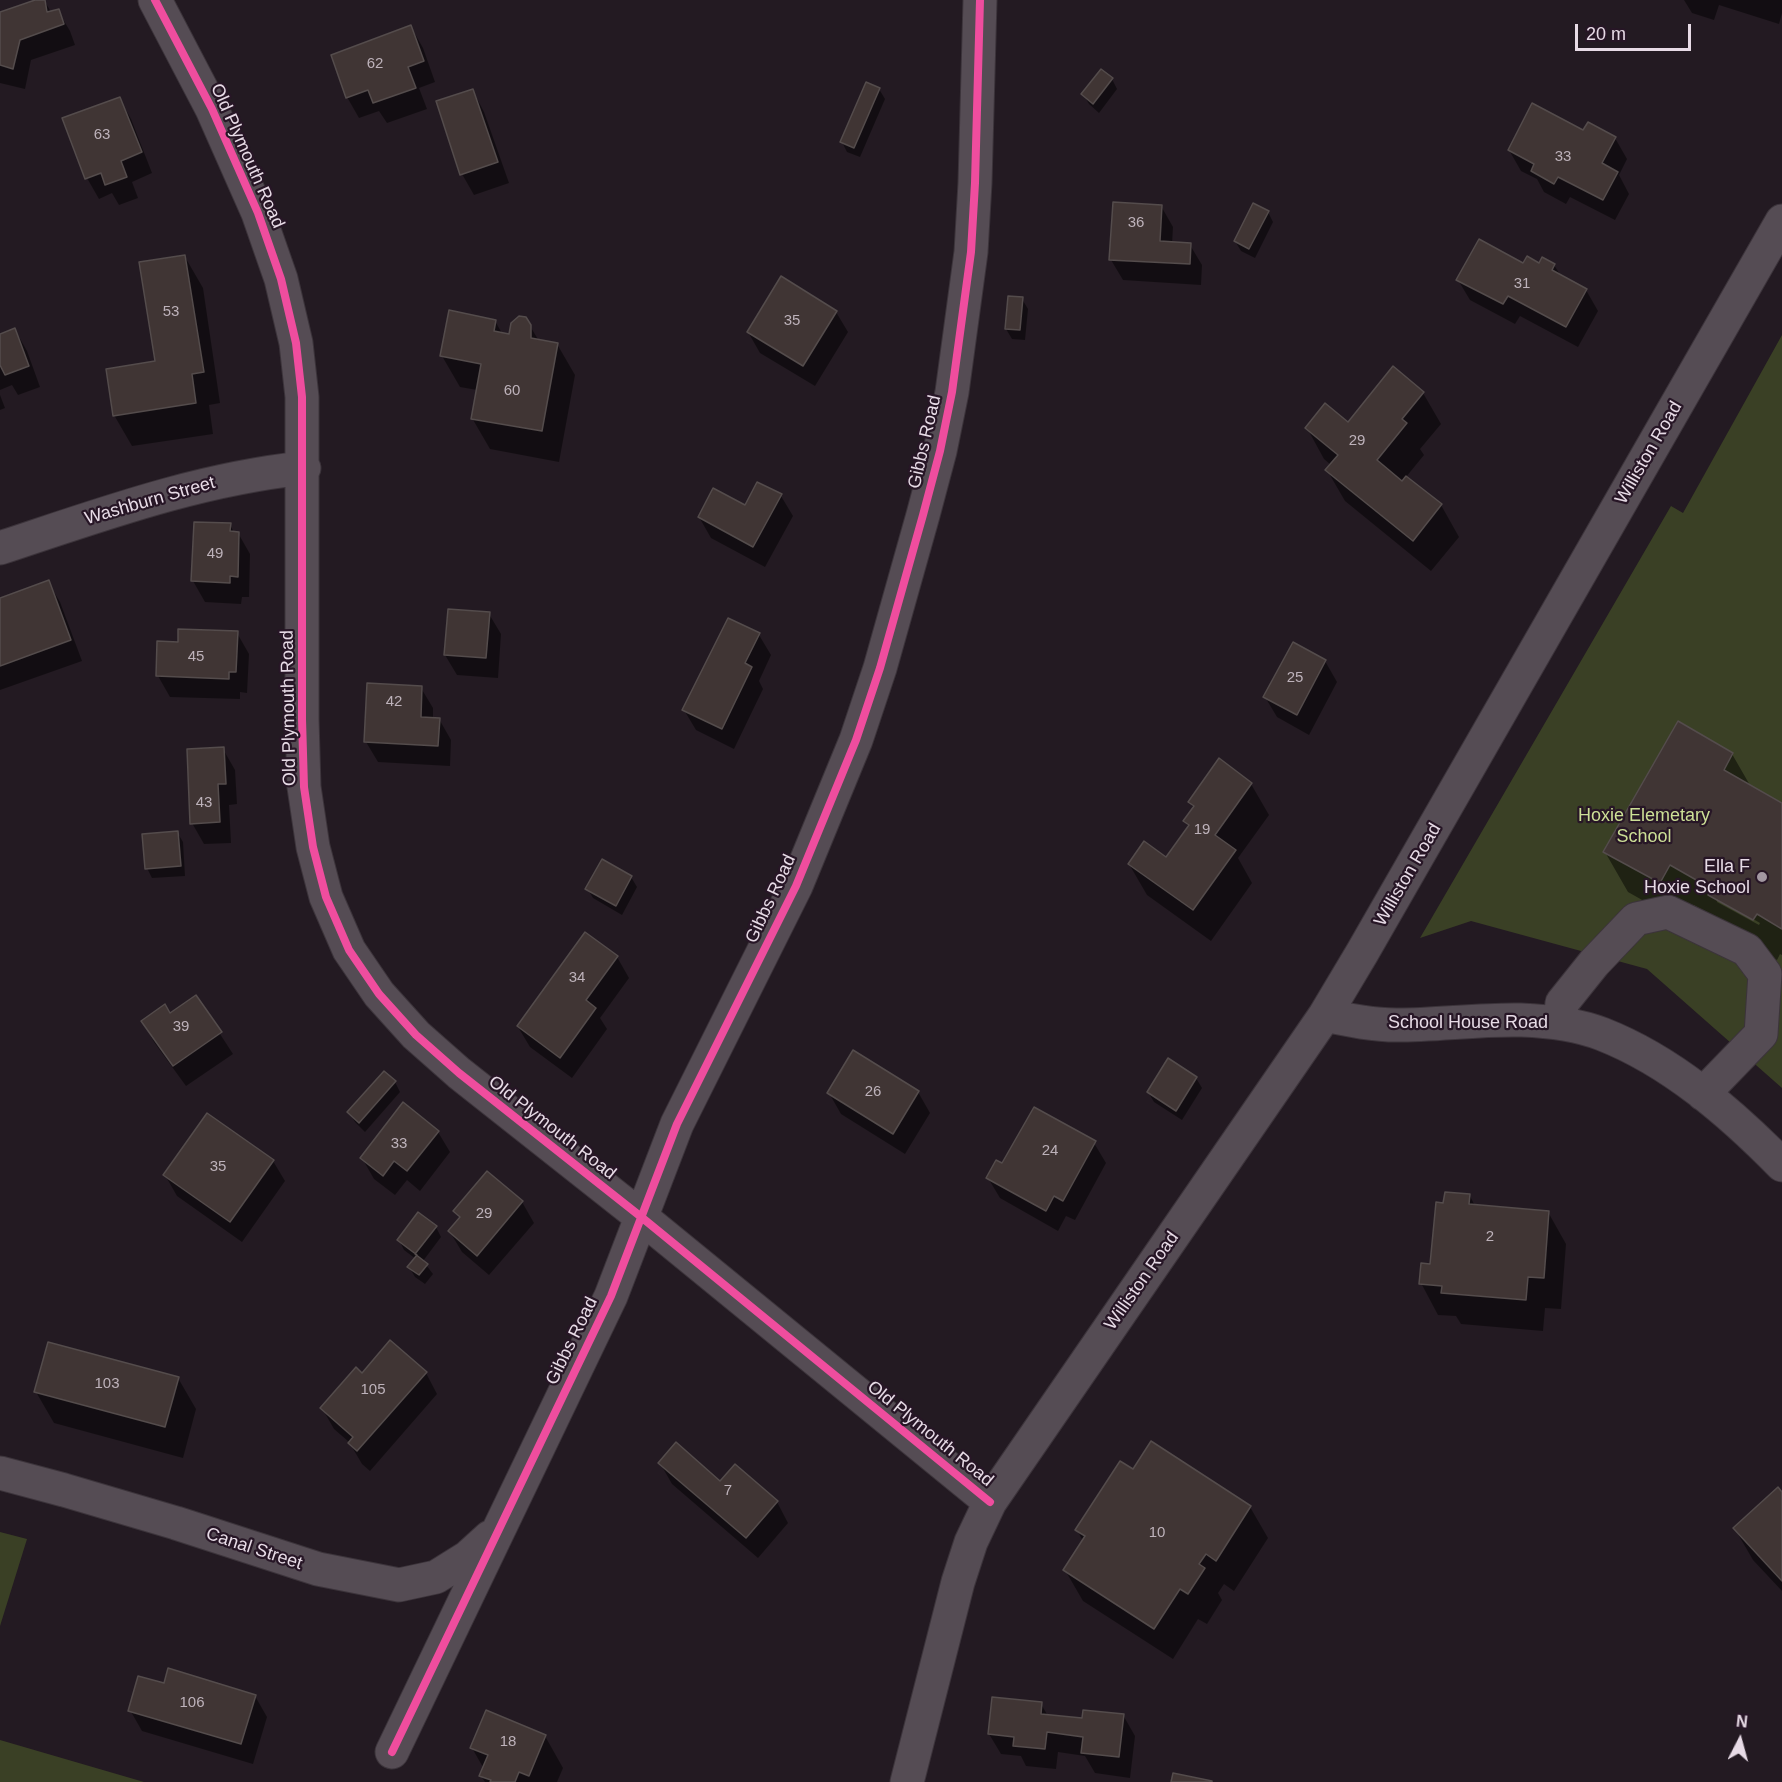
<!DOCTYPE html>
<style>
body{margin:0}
#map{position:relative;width:1782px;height:1782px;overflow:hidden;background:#231a22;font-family:Arial,sans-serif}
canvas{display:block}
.north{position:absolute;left:1710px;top:1710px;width:60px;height:60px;-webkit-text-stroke:4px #271626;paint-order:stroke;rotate:6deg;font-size:16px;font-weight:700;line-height:24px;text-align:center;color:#e7dbe6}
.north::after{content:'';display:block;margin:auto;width:21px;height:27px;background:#e7dbe6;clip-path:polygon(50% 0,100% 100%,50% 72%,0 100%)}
.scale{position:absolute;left:1575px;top:24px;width:116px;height:27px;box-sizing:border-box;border:3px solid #e7dbe6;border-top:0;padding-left:8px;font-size:18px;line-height:21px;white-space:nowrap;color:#e7dbe6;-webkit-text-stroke:4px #271626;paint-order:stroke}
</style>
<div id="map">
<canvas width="1782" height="1782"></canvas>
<div class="north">N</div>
<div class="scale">20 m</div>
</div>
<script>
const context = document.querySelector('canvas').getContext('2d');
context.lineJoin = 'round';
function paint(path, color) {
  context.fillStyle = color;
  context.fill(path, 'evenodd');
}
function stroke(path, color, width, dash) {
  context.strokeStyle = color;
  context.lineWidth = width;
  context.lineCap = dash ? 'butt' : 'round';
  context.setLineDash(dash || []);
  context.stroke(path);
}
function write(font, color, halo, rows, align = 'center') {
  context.font = font + ' Arial,sans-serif';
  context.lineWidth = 4.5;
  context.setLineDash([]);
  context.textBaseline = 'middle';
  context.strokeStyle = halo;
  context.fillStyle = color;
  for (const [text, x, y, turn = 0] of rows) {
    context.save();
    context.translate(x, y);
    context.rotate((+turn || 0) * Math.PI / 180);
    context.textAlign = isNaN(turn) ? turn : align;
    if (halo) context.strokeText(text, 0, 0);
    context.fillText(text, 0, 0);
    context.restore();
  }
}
paint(new Path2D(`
 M1782 335V1088L1647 969 1471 921 1420 938 1671 506 1683 513Z
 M0 1532 27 1539 0 1626Z
 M0 1740 144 1782H0Z`), '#3a4025');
paint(new Path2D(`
 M40 0H44L51 12 58 11 70 31 75 45 31 60 25 89 0 83V14Z
 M1684 0H1782V13L1779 24 1719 5 1714 20 1692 13Z
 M411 27 423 48 435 82 419 88 427 109 387 123 379 111 359 118 347 97Z
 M1112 79 1117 89 1099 113 1089 104 1083 94Z
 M879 89 885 99 860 157 847 152 842 142Z
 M473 91 484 112 509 183 474 195 462 174Z
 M119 98 131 119 152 173 132 182 138 198 119 205 112 193 99 199 87 178Z
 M1584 132 1615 138 1627 159 1619 175 1629 194 1615 220 1570 197 1566 204 1544 192 1537 179 1521 171 1509 150Z
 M1161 206 1173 227 1172 244 1190 245 1202 265 1201 285 1123 280 1111 260Z
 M1268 212 1273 222 1255 258 1241 251 1235 241Z
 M185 257 203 288 220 403 209 405 213 434 132 446 114 415 157 363Z
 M1524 265H1554L1561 276 1586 290 1598 311 1578 347 1520 316 1515 324 1470 300 1458 280Z
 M1022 299 1028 309 1025 340 1012 339 1006 329Z
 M836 312 848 332 815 386 760 353 748 332Z
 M495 321 503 335 510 336 530 326 539 341 557 344 575 375 559 462 490 449 472 418 477 390 460 387 442 356Z
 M15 330 27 351 40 387 18 395 12 385 0 390V335Z
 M1393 369 1423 393 1441 424 1420 449 1424 455 1406 477 1441 505 1459 537 1431 571 1345 501 1327 470 1331 465 1324 459 1307 428 1348 424Z
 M0 395 5 408 0 410Z
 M781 496 793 516 765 567 711 538 699 517 745 507Z
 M230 524 234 533H238L250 554 249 597H242L241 604 205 602 193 581Z
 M48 582 60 602 82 661 0 690V599Z
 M489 614 501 634 498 678 457 675 445 655Z
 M237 633 249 654 247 693 240 692V699L170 697 158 676 180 643Z
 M759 635 771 655 759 681 763 689 734 749 696 730 684 710Z
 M1325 661 1337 682 1309 735 1277 717 1265 697Z
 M421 688 433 708V719H439L451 740 450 766 378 762 366 742Z
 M223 749 235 770 237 804 229 805 231 843 204 844 192 823Z
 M1732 754 1751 787 1782 805V955L1780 954 1777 960 1733 936 1726 924 1694 905 1683 923 1628 892 1605 852ZM1717 898 1760 923 1759 925 1717 902Z
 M1219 760 1251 784 1269 815 1238 858 1252 883 1211 941 1147 895 1129 864 1167 859 1189 828 1185 821 1194 809 1190 802Z
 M177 832 183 842 185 876 152 878 147 868Z
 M631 877 637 887 622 915 593 898 587 888Z
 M617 957 629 978 600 1018 607 1029 572 1078 530 1047 518 1027Z
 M196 997 233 1054 186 1086 154 1042 143 1022 170 1015Z
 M1196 1078 1202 1088 1182 1120 1154 1102 1148 1092Z
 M395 1082 400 1092 365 1132 355 1122 349 1112Z
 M918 1092 930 1113 905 1154 841 1114 829 1093Z
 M438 1132 450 1152 420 1191 407 1180 395 1195 374 1179 362 1158Z
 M1094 1143 1106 1163 1075 1220 1066 1216 1058 1231 1000 1198 988 1178 1003 1165Z
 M273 1161 285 1181 242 1242 177 1196 165 1175Z
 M1470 1196 1475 1206 1548 1212 1566 1244 1561 1309 1545 1308 1543 1331 1461 1324 1456 1316 1438 1315 1421 1283 1432 1266 1445 1205Z
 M522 1202 534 1223 489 1275 462 1252 450 1232 460 1219 455 1211Z
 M436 1227 441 1237 423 1261 433 1274 425 1284 415 1277 409 1267 416 1259 404 1250 399 1240Z
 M426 1373 437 1394 370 1471 362 1464 349 1442 334 1429 322 1408 362 1375Z
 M178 1378 196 1409 183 1458 54 1423 36 1392Z
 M660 1463 777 1502 788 1523 758 1558 672 1484Z
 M1133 1471 1250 1507 1268 1538 1234 1591 1224 1584 1218 1593 1222 1600 1207 1624 1198 1619 1173 1659 1083 1601 1065 1570 1083 1541 1077 1530Z
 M1782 1494V1591L1753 1560 1735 1529Z
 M165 1685 255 1696 267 1717 253 1764 142 1731 130 1710Z
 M1041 1704 1048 1716 1083 1720 1123 1715 1135 1736 1130 1778 1095 1773 1085 1756 1058 1752 1056 1769 1026 1766 1021 1756 1001 1754 989 1734Z
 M545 1736 563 1768 557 1782H485L481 1776 484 1769 472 1748Z`), '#0007');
const building = new Path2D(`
 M35 0H45L47 12 59 9 64 24 20 40 13 69 0 65V12Z
 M411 25 424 61 408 67 416 88 373 103 368 90 346 98 331 55Z
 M1101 69 1113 78 1093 104 1081 94Z
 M866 82 880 88 854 148 840 142Z
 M473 89 498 162 460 175 436 101Z
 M120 97 142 152 121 161 127 177 105 185 101 173 85 179 62 118Z
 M1532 103 1583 130 1588 122 1616 137 1602 163 1618 172 1603 200 1558 177 1554 184 1531 171 1534 164 1508 150Z
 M1113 202 1162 205 1160 241 1191 243 1190 264 1109 260Z
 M1253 203 1269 211 1249 249 1234 241Z
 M1479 239 1523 263 1527 256 1539 263 1542 257 1555 264 1552 270 1587 289 1566 327 1508 296 1503 304 1456 280Z
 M185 255 204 372 192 374 196 403 113 416 106 369 155 361 139 262Z
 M781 276 837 311 803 366 747 332Z
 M1008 296 1023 297 1020 330 1005 329Z
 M449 310 496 320 494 331 509 334 511 323 519 316 526 317 531 325V338L558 343 542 431 471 419 481 364 440 356Z
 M15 328 29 366 5 375 0 365V334Z
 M1393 366 1424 392 1402 419 1407 423 1377 460 1402 481 1406 476 1442 504 1413 541 1325 470 1338 455 1305 428 1325 403 1348 422Z
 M757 482 782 494 753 547 698 517 713 488 745 505Z
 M194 522 231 523 230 531 239 532 238 577 230 576V583L191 581Z
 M49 580 71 640 0 666V598Z
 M448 609 490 612 486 658 444 655Z
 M728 618 760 633 745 663 752 667 722 729 682 710Z
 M178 629 238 631 236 672H229V679L156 676 157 641 178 642Z
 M1293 642 1326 660 1297 715 1263 697Z
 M367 683 422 686 421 717 440 718 438 746 364 742Z
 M1678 721 1733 753 1724 770 1782 803V929L1757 914 1753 920 1708 895 1712 889 1670 865 1660 883 1603 852Z
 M224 747 226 784H218L220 822 190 824 187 749Z
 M1219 758 1252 783 1215 835 1236 850 1193 910 1128 864 1144 841 1166 857 1189 825 1183 821 1194 806 1188 802Z
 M178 831 181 866 145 869 142 834Z
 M602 859 632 876 616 906 585 889Z
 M585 932 618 956 586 1000 596 1008 560 1058 517 1026Z
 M196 995 222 1032 173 1066 141 1021 165 1004 170 1013Z
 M853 1050 919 1091 893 1134 827 1093Z
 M1168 1058 1197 1077 1176 1111 1147 1092Z
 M384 1071 396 1081 359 1123 347 1112Z
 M403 1102 439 1131 407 1171 394 1161 383 1176 360 1158Z
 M1034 1107 1096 1141 1063 1201 1054 1196 1046 1211 986 1178 996 1160 1002 1163Z
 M207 1113 274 1160 230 1222 163 1175Z
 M487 1171 523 1201 477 1256 448 1231 460 1217 453 1211Z
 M1445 1192 1470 1194 1469 1204 1549 1211 1544 1278 1528 1277 1526 1300 1441 1293 1442 1286 1419 1284 1421 1263 1430 1264 1436 1202 1443 1203Z
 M418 1212 437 1226 415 1254 428 1264 419 1275 407 1267 417 1255 397 1240Z
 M390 1340 427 1372 357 1451 348 1443 353 1437 320 1408 356 1367 362 1373Z
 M48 1342 179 1377 165 1427 34 1392Z
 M1151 1441 1251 1506 1216 1561 1206 1554 1199 1564 1205 1568 1188 1594 1180 1589 1154 1629 1063 1570 1085 1536 1075 1530 1120 1461 1133 1469Z
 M676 1442 720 1481 735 1464 778 1501 746 1538 658 1463Z
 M1778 1487 1782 1492V1581L1733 1528Z
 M168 1668 256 1695 241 1744 128 1711 138 1676 164 1683Z
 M992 1697 1042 1702 1041 1714 1082 1718 1083 1710 1124 1714 1119 1757 1081 1753 1083 1737 1047 1732 1045 1749 1013 1746 1014 1737 988 1734Z
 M486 1710 546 1735 529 1776 519 1772 515 1782H490L491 1780 479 1776 488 1755 470 1748Z
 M1173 1773 1212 1781V1782H1171Z`);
paint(building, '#403534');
stroke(building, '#544c4c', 1.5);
const minor = new Path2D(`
 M155 0 212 109 258 213 281 279 296 343 302 397V719L304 787 313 847 326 897 349 950 379 994 416 1035 459 1073 640 1216 990 1502
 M0 548C100 515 198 479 304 468
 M1325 1015C1349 1020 1372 1025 1397 1025 1438 1025 1480 1019 1521 1020 1548 1021 1576 1024 1602 1034 1671 1061 1731 1113 1782 1165
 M1560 1023 1562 1003 1594 963 1636 919 1668 912 1747 950 1765 974 1761 1034 1703 1094
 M0 1473 64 1490 176 1523 318 1569 399 1585 436 1577 468 1557 490 1537
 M392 1752 611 1296 677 1124 796 886 856 740 880 668 923 515 940 451 952 392 971 252 975 183 980 0
 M907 1782 958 1582 971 1542 990 1502 1325 1015 1362 953 1782 221`);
stroke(minor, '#3c343b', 35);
stroke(minor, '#554c54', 33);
stroke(new Path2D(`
 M155 0 212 109 258 213 281 279 296 343 302 397V719L304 787 313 847 326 897 349 950 379 994 416 1035 459 1073 640 1216 990 1502
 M392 1752 611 1296 677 1124 796 886 856 740 880 668 923 515 940 451 952 392 971 252 975 183 980 0`), '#ef4d9e', 8);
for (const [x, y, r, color] of [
 [1762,877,6,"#a297a1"]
]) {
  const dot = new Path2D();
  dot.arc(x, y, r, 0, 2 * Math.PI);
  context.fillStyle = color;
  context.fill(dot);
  stroke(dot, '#271626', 2);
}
write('15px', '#bdb2ba', null, [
 ["62",375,64],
 ["63",102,135],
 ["33",1563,157],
 ["36",1136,223],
 ["31",1522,284],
 ["53",171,312],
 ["35",792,321],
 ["60",512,391],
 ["29",1357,441],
 ["49",215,554],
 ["45",196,657],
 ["25",1295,678],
 ["42",394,702],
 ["43",204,803],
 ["19",1202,830],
 ["34",577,978],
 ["39",181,1027],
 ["26",873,1092],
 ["33",399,1144],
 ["24",1050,1151],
 ["35",218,1167],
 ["29",484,1214],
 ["2",1490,1237],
 ["103",107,1384],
 ["105",373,1390],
 ["7",728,1491],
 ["10",1157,1533],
 ["106",192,1703],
 ["18",508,1742]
]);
write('18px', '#e7dbe6', '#271626', [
 ["Old Plymouth Road",247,156,66],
 ["Gibbs Road",925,442,-77],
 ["Williston Road",1649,453,-60],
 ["Washburn Street",150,501,-16],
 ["Old Plymouth Road",289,708,-91],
 ["Williston Road",1408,875,-60],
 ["Gibbs Road",771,899,-65],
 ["School House Road",1468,1023],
 ["Old Plymouth Road",552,1128,38],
 ["Williston Road",1142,1281,-55],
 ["Gibbs Road",572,1341,-64],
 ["Old Plymouth Road",930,1434,39],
 ["Canal Street",254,1549,18]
]);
write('18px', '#ccdf96', '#271626', [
 ["Hoxie Elemetary",1644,816],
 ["School",1644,837]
]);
write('18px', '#e7dbe6', '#271626', [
 ["Ella F",1750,867],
 ["Hoxie School",1750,888]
], 'right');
</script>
